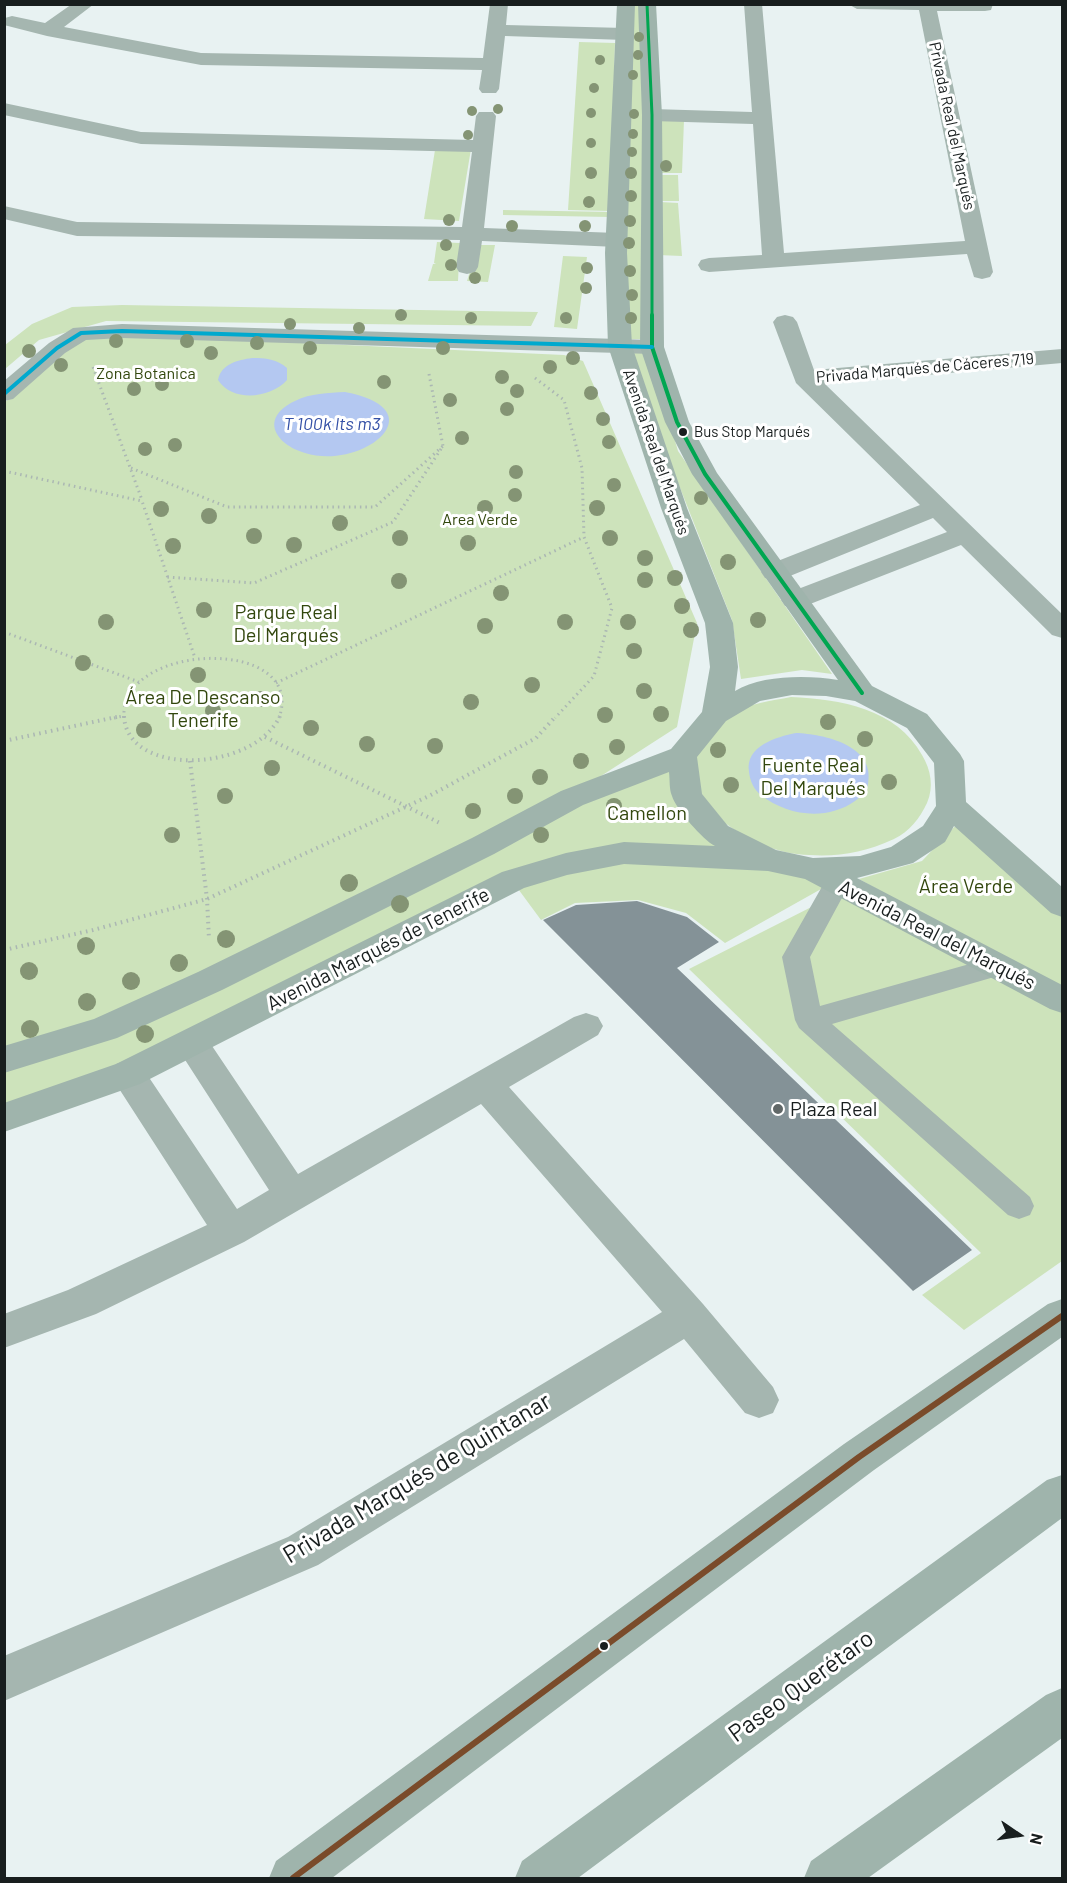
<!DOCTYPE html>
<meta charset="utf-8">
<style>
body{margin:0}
#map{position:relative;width:1067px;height:1883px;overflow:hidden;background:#e8f2f2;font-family:Barlow,sans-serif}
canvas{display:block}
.frame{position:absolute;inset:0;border:6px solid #181e1e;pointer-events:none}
.north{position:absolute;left:989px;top:1805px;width:60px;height:60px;-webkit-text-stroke:4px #fff;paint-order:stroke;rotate:103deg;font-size:16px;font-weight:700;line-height:24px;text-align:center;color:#181e1e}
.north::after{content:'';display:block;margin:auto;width:21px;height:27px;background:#181e1e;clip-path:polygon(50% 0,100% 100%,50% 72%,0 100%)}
</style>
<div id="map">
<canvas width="1067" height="1883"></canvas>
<div class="frame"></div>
<div class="north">N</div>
</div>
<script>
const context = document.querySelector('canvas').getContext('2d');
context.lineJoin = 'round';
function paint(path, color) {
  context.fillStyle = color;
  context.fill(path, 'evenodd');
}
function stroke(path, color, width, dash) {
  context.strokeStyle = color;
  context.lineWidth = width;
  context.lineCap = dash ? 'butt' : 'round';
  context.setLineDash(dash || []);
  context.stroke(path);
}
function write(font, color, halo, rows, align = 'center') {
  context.font = font + ' Barlow,sans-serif';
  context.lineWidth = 6;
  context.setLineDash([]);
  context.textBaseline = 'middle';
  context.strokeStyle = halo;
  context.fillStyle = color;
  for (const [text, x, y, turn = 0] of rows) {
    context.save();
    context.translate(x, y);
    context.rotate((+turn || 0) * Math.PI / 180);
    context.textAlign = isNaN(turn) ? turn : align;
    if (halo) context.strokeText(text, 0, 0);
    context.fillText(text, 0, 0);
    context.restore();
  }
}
paint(new Path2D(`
 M628 5H648L646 339H623Z
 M579 42 615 43 610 211 568 210Z
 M661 120H684L682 173H660Z
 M471 149 459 221 424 219 435 150Z
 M658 175H678L679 201H658Z
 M660 202 678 203 682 256 658 255Z
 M503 210 611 212 610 217 503 215Z
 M437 242 460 243 458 281H428L433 264H436L434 263Z
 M478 245H495L488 282 467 281Z
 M563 256 587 257 577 329 554 327Z
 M122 305 538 312 531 326 106 321 39 340 5 369V345L32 324 72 307Z
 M84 333 564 355 583 361 697 623 677 727 570 796 104 1026 5 1054V402Z
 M649 352 678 451 832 674 802 670 741 679 732 620 627 353Z
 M791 697C840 699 897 709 922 755 931 770 934 787 927 803 920 818 909 832 894 839 861 854 833 858 797 854 754 849 683 809 696 757 698 751 706 744 710 739 716 732 722 720 730 715 749 703 771 701 791 697Z
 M676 764 750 853 513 873 125 1067 5 1111V1066L576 802Z
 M960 821 1062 912V993L859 879 922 861Z
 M623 855 768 863 830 884 725 943 686 913 638 900 575 903 541 920 513 882Z
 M843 891 1062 1002V1261L964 1330 922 1295 981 1253 689 969Z`), '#cde3bb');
paint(new Path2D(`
 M252 358C266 358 277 359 287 368V380C271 398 233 403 218 380 221 364 238 360 252 358Z
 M345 392C439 410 362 471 305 453 275 444 259 418 295 401 311 393 328 393 345 392Z
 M796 733C823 734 876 745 868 784 867 791 860 797 855 801 827 821 787 816 761 795 754 790 750 781 749 772 745 746 776 737 796 733Z`), '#b4c8f1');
paint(new Path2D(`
 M637 901 687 917 719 942 677 968 972 1250 913 1291 543 920 576 905Z`), '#849297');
stroke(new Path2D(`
 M93 367 142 500
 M429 374 443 446
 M535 378 564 400 582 468 584 537
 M131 468 227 507H375L443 446 393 522 254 583 167 577
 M4 471 142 501 195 658
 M4 632 139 682
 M276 683 584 537 612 608 594 676 555 718
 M114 718 123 716
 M124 718C119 641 308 636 279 718`), '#abb7b3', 3, [1.5, 4]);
stroke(new Path2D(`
 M124 716C127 778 254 772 280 716
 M265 737 440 823
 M4 741 121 716
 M190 761 207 899 209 939
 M4 950 93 930 207 899 429 796 536 738 556 716`), '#abb7b3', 4, [1.5, 4.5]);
paint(new Path2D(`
 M837 874 846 876 850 883 810 957 820 1006 998 956 1008 959 1012 966 1008 973 832 1024 1030 1197 1034 1206 1030 1215 1019 1219 1008 1215 799 1028 795 1020 782 957 828 876Z`), '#a5b6b0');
paint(new Path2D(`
 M72 4H94L64 27 201 53 483 58 490 4H508L506 25 625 28 632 30 634 34 632 38 625 40 505 36 499 89 496 93H482L479 89 482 70 201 65 47 36 4 25 5 18 12 16 45 23Z
 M744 4H762L784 253 965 241 919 10 857 9 848 4H993L991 10 985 11H937L993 272 990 277 982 279 974 277 967 254 709 272 701 270 698 265 701 260 709 258 762 255 753 124 652 121 645 119 642 115 645 111 652 109 752 112Z
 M4 103 141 132 473 140 476 116 479 112H493L496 116 484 228 617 233 625 235 628 240 625 245 617 247 482 241 478 267 475 272 467 274 459 272 456 267 460 240 77 236 4 219V206L77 222 462 227 472 152 141 144 4 115Z
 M785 315 793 317 797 322 814 370 1062 349V363L825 384 1062 614V638L1052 635 961 545 805 606 795 608 785 606 781 600 785 594 947 532 933 518 785 578 775 580 765 578 761 572 765 566 920 505 796 383 773 322 777 317Z
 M122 324 652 340 660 342 664 347 660 352 652 354 122 338 86 340 65 353 13 399 4 401V381L49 343 73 328Z
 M586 1013 598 1017 603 1026 598 1035 509 1087 703 1304 773 1387 779 1400 773 1413 759 1418 745 1413 684 1339 318 1565 4 1701V1656L288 1537 662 1312 481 1104 244 1242 96 1314 4 1348V1314L68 1290 207 1225 116 1084 110 1074 116 1064 128 1060 140 1064 237 1209 269 1190 180 1052 175 1043 180 1034 192 1030 204 1034 298 1174 574 1017Z`), '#a5b6b0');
paint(new Path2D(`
 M617 4H635L627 253 632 346 687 508 733 623 738 667 735 691C761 675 808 675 838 680L692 474 665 422 640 347 642 115 638 4H656L662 115 664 347 689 422 717 473 872 686 927 714 960 754 964 761 966 802 1062 887V917L1051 913 954 826 945 842 913 863 857 878 1062 985V1013L1050 1009 805 879 768 871 624 864 567 875 524 888 140 1084 4 1132V1103L116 1064 502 872 566 853 624 842 715 846C703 840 676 809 672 796 669 789 670 780 669 772L583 805 494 854 222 990 117 1038 4 1073V1046L94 1019 198 972 472 838 561 791 671 749 702 712 710 667 705 623 661 508 608 346 605 253ZM792 695 826 696 855 701 907 728 934 763 936 806 923 826 891 847 860 856 813 858 776 850 728 826 702 794 697 757 726 721 760 701Z
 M1062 1299V1337L874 1470 332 1878H269L276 1861 844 1444 1048 1304Z
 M1062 1475V1518L578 1878H515L522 1861 1047 1480Z
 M1062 1688V1738L868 1878H804L811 1861 1046 1695Z`), '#9fb4ac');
stroke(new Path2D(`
 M647 4 652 115V316`), '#00a651', 3);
stroke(new Path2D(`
 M652 315V347L677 422 705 474 862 693`), '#00a651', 4);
stroke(new Path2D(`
 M4 394 57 348 81 333 122 331 652 347`), '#00a9ce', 4);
stroke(new Path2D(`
 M293 1878 859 1457 1062 1316`), '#7a4b2a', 6);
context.fillStyle = '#849474';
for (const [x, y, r] of [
 [639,37,5],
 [638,55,5],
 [600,60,5],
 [633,75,5],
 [594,88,5],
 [498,109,5],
 [472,111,5],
 [591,113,5],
 [634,114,5],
 [633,134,5],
 [468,135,5],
 [591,143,5],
 [632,152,5],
 [666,166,6],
 [591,173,6],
 [631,173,6],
 [631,196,6],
 [589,202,6],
 [449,220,6],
 [630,221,6],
 [512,226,6],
 [585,226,6],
 [629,243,6],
 [446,245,6],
 [451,265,6],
 [587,268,6],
 [630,271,6],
 [475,278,6],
 [586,288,6],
 [632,295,6],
 [401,315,6],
 [471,318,6],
 [566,318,6],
 [631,318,6],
 [290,324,6],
 [359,328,6],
 [116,341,7],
 [187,341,7],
 [257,343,7],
 [310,348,7],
 [443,348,7],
 [29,351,7],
 [211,353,7],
 [573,358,7],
 [61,365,7],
 [550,367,7],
 [502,377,7],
 [384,382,7],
 [162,384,7],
 [134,389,7],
 [517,391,7],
 [591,393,7],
 [450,400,7],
 [507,409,7],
 [603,419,7],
 [462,438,7],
 [609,442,7],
 [175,445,7],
 [145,449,7],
 [516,472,7],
 [614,485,7],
 [515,495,7],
 [701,498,7],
 [485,508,8],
 [597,508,8],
 [161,509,8],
 [209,516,8],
 [340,523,8],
 [254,536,8],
 [400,538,8],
 [610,538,8],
 [468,543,8],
 [294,545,8],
 [173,546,8],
 [645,558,8],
 [728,562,8],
 [675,578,8],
 [645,580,8],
 [399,581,8],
 [501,593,8],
 [682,606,8],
 [204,610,8],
 [758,620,8],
 [106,622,8],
 [565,622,8],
 [628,622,8],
 [485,626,8],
 [691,630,8],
 [634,651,8],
 [83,663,8],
 [198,675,8],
 [532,685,8],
 [644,691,8],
 [261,699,8],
 [471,702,8],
 [213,711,8],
 [661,714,8],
 [605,715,8],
 [828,722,8],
 [311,728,8],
 [144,730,8],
 [865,739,8],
 [367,744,8],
 [435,746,8],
 [617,747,8],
 [718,750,8],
 [581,761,8],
 [272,768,8],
 [540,777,8],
 [889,782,8],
 [731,785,8],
 [225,796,8],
 [515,796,8],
 [614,806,8],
 [473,811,8],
 [172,835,8],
 [541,835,8],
 [349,883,9],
 [400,904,9],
 [226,939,9],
 [86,946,9],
 [179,963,9],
 [29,971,9],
 [131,981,9],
 [87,1002,9],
 [30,1029,9],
 [145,1034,9]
]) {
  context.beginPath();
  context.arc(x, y, r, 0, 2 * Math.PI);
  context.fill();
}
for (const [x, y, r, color] of [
 [683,432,5,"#181e1e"],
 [778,1109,6,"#616868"],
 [604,1646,5,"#181e1e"]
]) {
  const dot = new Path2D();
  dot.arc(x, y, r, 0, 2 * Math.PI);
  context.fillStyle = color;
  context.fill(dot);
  stroke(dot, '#fff', 2);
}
write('15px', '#181e1e', '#fff', [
 ["Bus Stop Marqués",694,432]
], 'left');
write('16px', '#181e1e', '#fff', [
 ["Privada Real del Marqués",952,126,78],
 ["Privada Marqués de Cáceres 719",925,368,-5],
 ["Avenida Real del Marqués",656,452,71]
]);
write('16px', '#32470d', '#fff', [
 ["Zona Botanica",146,374],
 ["Area Verde",480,520]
]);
write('italic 18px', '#3450a6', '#fff', [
 ["T 100k lts m3",332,424]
]);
write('20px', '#32470d', '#fff', [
 ["Parque Real",286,612],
 ["Del Marqués",286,635],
 ["Área De Descanso",203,697],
 ["Tenerife",203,720],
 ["Fuente Real",813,765],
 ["Del Marqués",813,788],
 ["Camellon",647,813],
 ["Área Verde",966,886]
]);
write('20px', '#181e1e', '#fff', [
 ["Avenida Real del Marqués",937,935,27],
 ["Avenida Marqués de Tenerife",378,949,-27]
]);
write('20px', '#181e1e', '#fff', [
 ["Plaza Real",790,1109]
], 'left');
write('24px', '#181e1e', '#fff', [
 ["Privada Marqués de Quintanar",417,1478,-31],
 ["Paseo Querétaro",801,1686,-36]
]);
</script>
